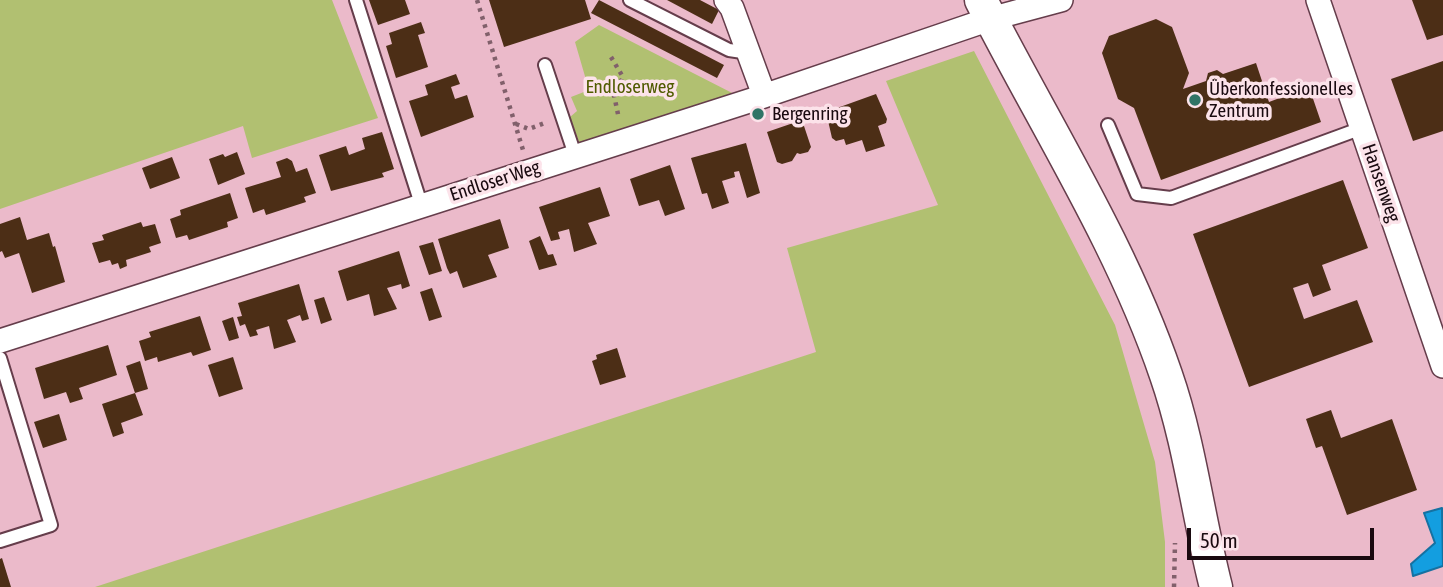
<!DOCTYPE html>
<meta charset="utf-8">
<style>
body{margin:0}
#map{position:relative;width:1443px;height:587px;overflow:hidden;background:#ebbaca;font-family:"Asap Condensed",sans-serif}
canvas{display:block}
.scale{position:absolute;left:1187px;top:528px;width:187px;height:32px;box-sizing:border-box;border:4px solid #19090f;border-top:0;padding-left:9px;font-size:21px;line-height:24px;white-space:nowrap;color:#19090f;-webkit-text-stroke:5px #fce3ea;paint-order:stroke}
</style>
<div id="map">
<canvas width="1443" height="587"></canvas>
<div class="scale">50 m</div>
</div>
<script>
const context = document.querySelector('canvas').getContext('2d');
context.lineJoin = 'round';
function paint(path, color) {
  context.fillStyle = color;
  context.fill(path, 'evenodd');
}
function stroke(path, color, width, dash) {
  context.strokeStyle = color;
  context.lineWidth = width;
  context.lineCap = dash ? 'butt' : 'round';
  context.setLineDash(dash || []);
  context.stroke(path);
}
function write(font, color, halo, rows, align = 'center') {
  context.font = font + ' "Asap Condensed",sans-serif';
  context.lineWidth = 7;
  context.setLineDash([]);
  context.textBaseline = 'middle';
  context.strokeStyle = halo;
  context.fillStyle = color;
  for (const [text, x, y, turn = 0] of rows) {
    context.save();
    context.translate(x, y);
    context.rotate((+turn || 0) * Math.PI / 180);
    context.textAlign = isNaN(turn) ? turn : align;
    if (halo) context.strokeText(text, 0, 0);
    context.fillText(text, 0, 0);
    context.restore();
  }
}
paint(new Path2D(`
 M0 0H332L378 118 252 158 243 126 0 209Z
 M599 25 740 97 580 145 570 117 577 111 571 97 589 90 575 42Z
 M974 51 1115 325 1155 462 1165 542V587H95L816 352 787 248 938 205 886 81Z`), '#b1c071');
const water = new Path2D(`
 M1442 508 1443 566 1413 576 1411 564 1435 543 1424 513Z`);
paint(water, '#139ee0');
stroke(water, '#1571a1', 2);
paint(new Path2D(`
 M369 0H405L410 14 378 25Z
 M489 0H585L591 19 504 47Z
 M599 0 724 65 717 78 591 13Z
 M667 0H700L719 10 712 24Z
 M1412 0H1443V35L1427 40Z
 M1156 19 1172 27 1189 73 1183 89 1206 81 1208 73 1217 70 1223 74 1256 63 1269 102 1309 87 1321 122 1161 180 1134 108 1118 99 1102 53 1109 36Z
 M421 22 425 33 418 35 428 67 396 78 386 46 392 44 389 33Z
 M1443 61V131L1413 141 1391 79Z
 M456 74 460 84 451 87 455 99 467 95 474 117 421 137 409 101 428 95 425 85Z
 M876 94 887 119 886 123 878 126 885 146 866 152 862 140 846 145 844 139 836 141 832 138 826 112Z
 M802 120 811 147 808 152 800 154 797 153 792 161 782 164 777 162 767 132Z
 M382 132 394 169 382 173 384 177 331 191 319 155 346 146 349 155 365 149 362 138Z
 M746 143 760 193 747 198 739 171 734 172 735 177 722 181 729 203 712 209 707 193 702 194 691 158Z
 M237 152 245 174 218 185 209 159 223 154 225 157Z
 M172 157 180 178 150 189 142 168Z
 M287 158 292 161 296 172 307 168 316 193 304 197 306 202 266 215 264 209 253 213 245 188 281 177 276 162Z
 M670 165 685 209 665 216 659 200 639 206 630 179Z
 M1343 180 1368 248 1322 265 1331 290 1313 297 1308 283 1293 288 1304 319 1357 300 1373 342 1249 387 1193 234Z
 M600 187 610 216 588 223 597 244 574 252 569 229 558 232 560 239 551 241 539 207Z
 M230 193 238 218 227 222 228 227 189 240 187 235 176 238 170 219 181 215 180 210Z
 M20 217 27 240 49 233 53 247 55 246 65 282 32 293 19 253 5 258 2 251 0 252V224Z
 M500 219 509 248 488 255 497 277 463 288 457 271 450 274 447 268 438 239Z
 M141 222 143 227 155 224 161 243 149 247 151 252 126 260 127 266 120 269 118 263 112 265 110 260 99 263 92 243 104 240 102 235Z
 M540 236 548 255 553 254 557 265 539 270 529 241Z
 M433 242 442 271 429 275 419 246Z
 M399 251 410 286 402 289 401 284 387 288 397 309 374 316 369 294 347 301 338 271Z
 M299 284 309 319 302 321 300 315 287 320 296 342 274 349 269 326 256 330 258 335 250 337 245 324 240 326 237 317 242 316 238 303Z
 M432 288 442 317 429 321 420 292Z
 M324 297 332 320 321 324 314 300Z
 M200 316 211 350 193 356 191 352 158 362 157 357 145 361 139 341 151 337 149 332Z
 M233 317 239 338 229 341 222 321Z
 M108 345 117 375 79 388 83 399 70 403 66 392 44 399 35 368Z
 M617 348 626 377 600 385 592 361 597 359 596 355Z
 M233 357 243 389 219 397 208 365Z
 M140 361 148 389 135 393 126 366Z
 M135 393 143 415 121 423 124 433 113 437 102 404Z
 M1331 410 1341 438 1392 419 1417 490 1347 515 1322 446 1316 448 1306 419Z
 M59 414 67 440 43 448 34 422Z
 M2 558 11 587H0V559Z`), '#4c2e16');
const service = new Path2D(`
 M356 0 421 204
 M630 0 729 50 749 53
 M545 65 575 155
 M1108 125 1137 194 1171 198 1362 128
 M0 358 51 525 0 541`);
const minor = new Path2D(`
 M726 0 732 8 764 95
 M1318 0 1443 366
 M0 341 752 100 990 19 1061 0`);
const secondary = new Path2D(`
 M981 0C1044 124 1121 243 1166 375 1190 444 1198 517 1216 587`);
stroke(service, '#653d4b', 16);
stroke(minor, '#653d4b', 26);
stroke(secondary, '#653d4b', 35);
stroke(new Path2D(`
 M477 0 523 150
 M611 57 623 77 614 95 619 119
 M516 124 529 129 547 122
 M1174 587 1175 543`), '#81606b', 4.5, [3.5, 5]);
stroke(service, '#fff', 12);
stroke(minor, '#fff', 23);
stroke(secondary, '#fff', 32);
for (const [x, y, r, color] of [
 [1195,100,7,"#307466"],
 [758,114,7,"#307466"]
]) {
  const dot = new Path2D();
  dot.arc(x, y, r, 0, 2 * Math.PI);
  context.fillStyle = color;
  context.fill(dot);
  stroke(dot, '#fce3ea', 2.5);
}
write('19px', '#505b00', '#fce3ea', [
 ["Endloserweg",630,87]
]);
write('19px', '#19090f', '#fce3ea', [
 ["Überkonfessionelles",1209,89],
 ["Zentrum",1209,111],
 ["Bergenring",772,114]
], 'left');
write('19px', '#19090f', '#fce3ea', [
 ["Endloser Weg",495,181,-18],
 ["Hansenweg",1381,183,71]
]);
</script>
